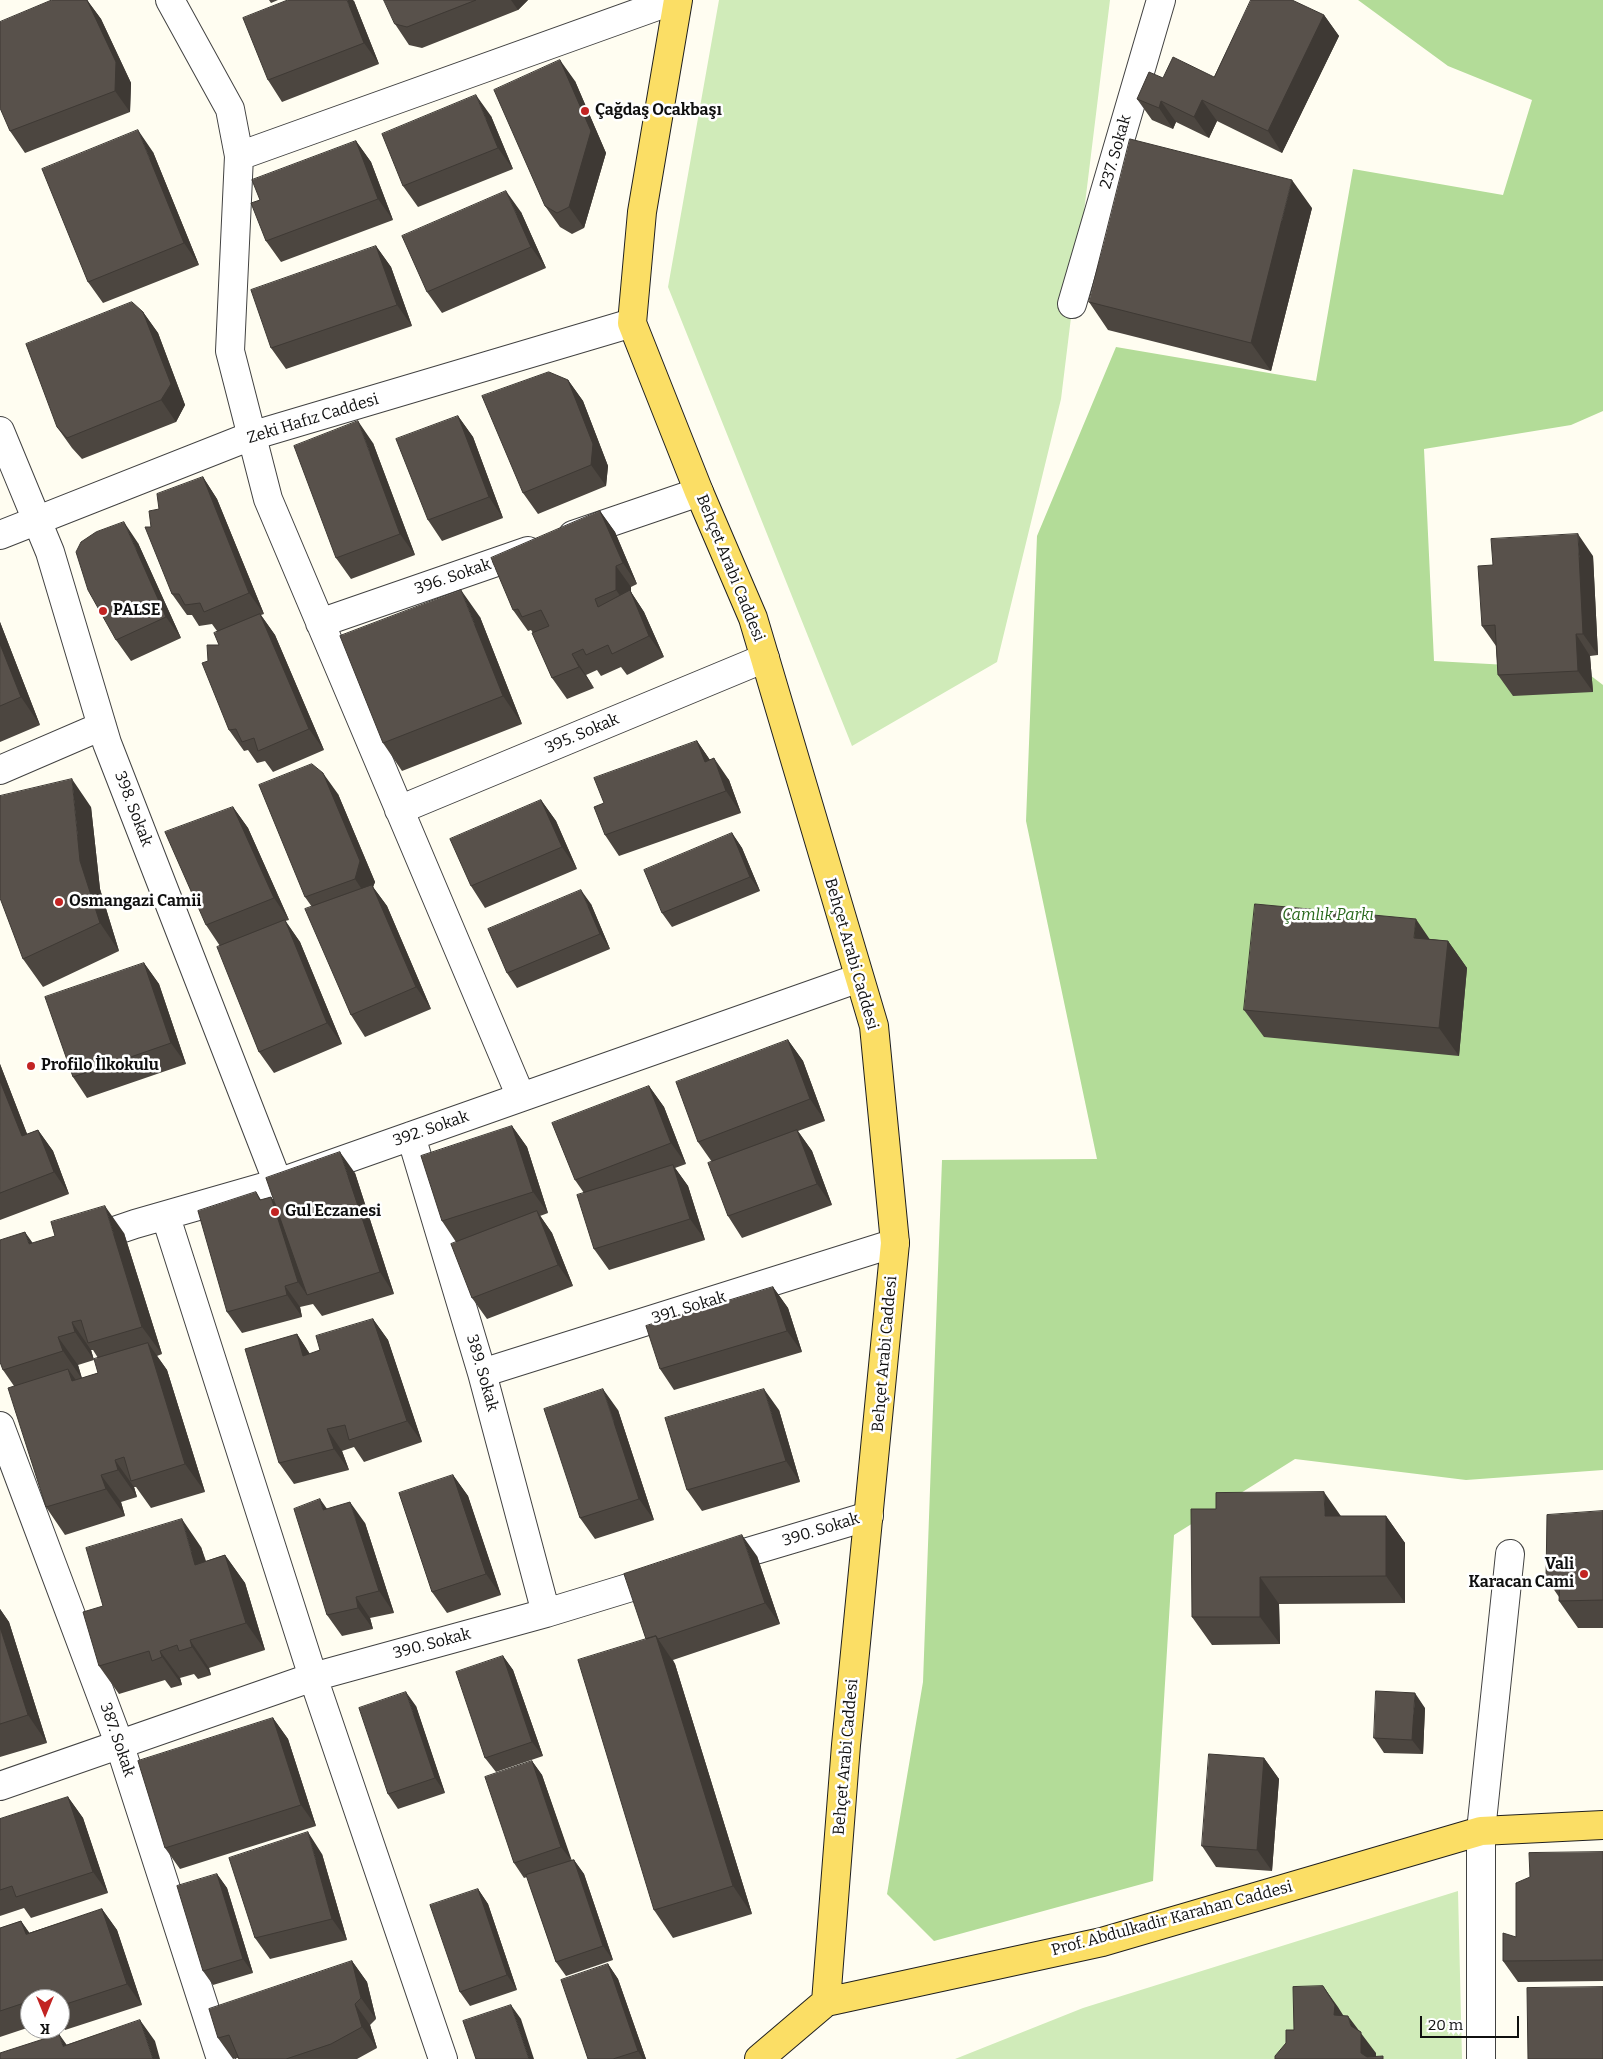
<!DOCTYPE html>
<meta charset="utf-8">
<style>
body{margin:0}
#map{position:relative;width:1603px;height:2059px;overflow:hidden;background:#fffdf1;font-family:Bitter,serif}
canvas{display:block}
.north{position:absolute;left:20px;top:1989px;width:50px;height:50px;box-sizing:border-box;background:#fff;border:1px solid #9f9f9f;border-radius:50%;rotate:180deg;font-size:14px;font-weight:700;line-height:20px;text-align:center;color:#0f0f0f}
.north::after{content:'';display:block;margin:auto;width:18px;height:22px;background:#c22423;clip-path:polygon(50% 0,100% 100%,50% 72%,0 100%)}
.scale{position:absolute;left:1420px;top:2016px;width:99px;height:22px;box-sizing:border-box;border:2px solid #0f0f0f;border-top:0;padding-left:6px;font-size:15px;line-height:18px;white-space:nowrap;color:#0f0f0f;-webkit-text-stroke:4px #fff;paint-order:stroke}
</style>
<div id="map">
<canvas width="1603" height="2059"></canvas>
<div class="north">K</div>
<div class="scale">20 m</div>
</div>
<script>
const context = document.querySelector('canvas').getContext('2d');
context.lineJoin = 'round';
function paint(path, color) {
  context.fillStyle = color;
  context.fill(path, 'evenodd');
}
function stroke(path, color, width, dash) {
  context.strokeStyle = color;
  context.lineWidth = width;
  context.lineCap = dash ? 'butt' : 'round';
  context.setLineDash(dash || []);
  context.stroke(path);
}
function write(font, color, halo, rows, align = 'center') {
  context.font = font + ' Bitter,serif';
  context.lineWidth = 5;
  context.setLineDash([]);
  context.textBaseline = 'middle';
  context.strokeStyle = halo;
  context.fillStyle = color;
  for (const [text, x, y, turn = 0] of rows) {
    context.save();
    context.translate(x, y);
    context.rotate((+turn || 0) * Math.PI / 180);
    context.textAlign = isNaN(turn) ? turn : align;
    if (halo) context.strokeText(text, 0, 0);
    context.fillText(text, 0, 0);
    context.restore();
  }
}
paint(new Path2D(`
 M719 0H1110L1061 399 997 662 852 746 668 287Z
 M1458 1891 1462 2059H955L1083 2008Z`), '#d0ebb9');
paint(new Path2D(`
 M1358 0H1603V411L1571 425 1424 449 1434 661 1582 669 1603 685V1470L1466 1480 1295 1459 1174 1535 1153 1881 934 1941 887 1894 923 1682 942 1160 1097 1159 1026 821 1037 536 1116 347 1316 381 1353 169 1503 195 1532 100 1448 66Z`), '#b3dc98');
const minor = new Path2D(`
 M170 0 230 109 239 156 230 351 268 499 521 1097
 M239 156 674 0
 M1072 304 1161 0
 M0 431 50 552 107 743 278 1183
 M0 535 251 436 632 323
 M573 535 699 492
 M320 623 528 551
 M0 770 102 726
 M399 810 765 658
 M411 1136 482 1373 546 1613
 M166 1217 313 1677 443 2059
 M85 1241 135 1224 278 1183 859 978
 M482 1373 895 1243
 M0 1426 119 1743 221 2059
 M718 1561 869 1516
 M0 1786 313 1677 546 1613 664 1577
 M1481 2059V1831L1510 1554`);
const major = new Path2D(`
 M678 0 642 212 632 323 699 492 753 618 874 1026 895 1243 846 1745 826 2002
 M759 2059 826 2002 1102 1942 1481 1831 1603 1825`);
stroke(minor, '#424242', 30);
stroke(major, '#202020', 30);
stroke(minor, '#fff', 28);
stroke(major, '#fbde65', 28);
paint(new Path2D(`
 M52 0H87L101 19 131 83 130 112 25 153 10 131Z
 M269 0H278L271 3Z
 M384 0H528L518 10 422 48 409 45 395 24Z
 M354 1 379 64 282 102 268 80Z
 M1324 15 1339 36 1282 153 1217 121 1209 138 1176 122 1173 129 1152 120 1137 99 1163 78 1214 77Z
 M575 81 606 153 584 228 572 234 560 227 545 206Z
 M491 116 513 169 418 207 403 186Z
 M356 141 371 162 393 220 281 262 266 241 260 200Z
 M153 152 199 265 103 303 88 282Z
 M1312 208 1271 371 1108 330 1089 302Z
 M521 212 546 268 442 313 427 292Z
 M376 246 391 267 412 326 286 369 271 348Z
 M143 312 158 333 185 405 176 422 82 459 72 448 57 427Z
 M568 380 583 401 608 466 606 486 538 514 523 493Z
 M458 416 473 437 503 518 442 541 428 520Z
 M373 443 415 555 351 579 336 558Z
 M203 477 217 499 264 614 261 615 275 635 324 750 273 772 265 761 257 763 248 750 244 751 229 730 208 661 219 645 217 631 212 624 199 626 192 615H187L172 594 151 527 159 509Z
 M600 511 615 532 637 584 631 587V592L644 612 664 657 627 675 621 667 601 676 597 670 586 675 594 688 567 699 552 678 533 633 531 630 528 631 513 610Z
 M138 543 181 638 131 661 116 640Z
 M1593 556 1598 655 1590 656 1593 692 1513 696 1498 675 1496 646 1482 626 1493 565Z
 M480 617 522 724 402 771 383 743Z
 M0 622 40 725 0 742Z
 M697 741 710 760 729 780 741 813 619 856 605 835 604 803Z
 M338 794 375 882 373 887 387 906 431 1009 365 1037 351 1015 312 907 305 897Z
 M541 800 556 821 577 869 485 908 471 886Z
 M91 807 100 889 119 951 43 987 23 959Z
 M233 807 248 828 289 920 285 921 300 942 342 1044 274 1073 259 1052 220 946 206 925Z
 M732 833 742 848 760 891 672 927 662 913Z
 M591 904 610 949 517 988 507 973Z
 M1430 939 1448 941 1467 968 1459 1056 1264 1037 1244 1010Z
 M144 963 159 984 186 1064 87 1098 73 1077Z
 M788 1040 803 1061 825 1121 798 1131 812 1151 832 1205 742 1238 728 1216 712 1162 698 1142Z
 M0 1064 27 1134 38 1130 53 1151 69 1194 0 1220Z
 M649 1086 664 1107 686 1164 675 1168 688 1186 705 1240 609 1270 594 1249 584 1193 575 1180Z
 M512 1126 527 1147 548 1213 540 1216 552 1233 573 1286 487 1319 472 1298 456 1242 442 1221Z
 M355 1173 394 1294 322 1316 313 1304 300 1307 302 1317 242 1333 227 1312 256 1192 261 1200 271 1197 275 1202Z
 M124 1233 162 1354 157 1356 167 1370 205 1492 151 1508 136 1487H134L137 1497 121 1502 125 1516 65 1535 46 1507 14 1386 3 1370 33 1243ZM91 1350H93L98 1358V1373L82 1378 78 1365 94 1360Z
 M773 1287 788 1308 802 1352 674 1390 660 1369Z
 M373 1319 388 1340 422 1442 364 1462 354 1447 342 1451 349 1470 294 1484 279 1463 297 1334 310 1354 320 1350Z
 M618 1410 654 1520 595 1539 580 1518Z
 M779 1410 800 1482 702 1511 687 1490Z
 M453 1475 468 1496 501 1595 447 1613 432 1592Z
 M327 1509 365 1523 394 1613 370 1618 373 1629 342 1636 327 1615Z
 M1603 1511V1628H1578L1559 1601V1597L1546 1578Z
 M1341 1516H1386L1405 1543V1603L1279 1604 1280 1644 1212 1645 1192 1617Z
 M201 1547 206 1561 225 1555 245 1583 265 1650 209 1668 211 1675 198 1679 194 1674 180 1678 182 1685 171 1688 165 1680 119 1694 99 1666 103 1606Z
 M757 1556 780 1624 673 1660 675 1664 752 1914 673 1938 654 1910 646 1639Z
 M0 1609 9 1622 47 1743 0 1757Z
 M503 1656 513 1670 543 1756 496 1772 485 1758Z
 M416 1706 445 1793 398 1809 388 1794Z
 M1425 1708 1423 1754 1384 1753 1374 1738Z
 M273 1718 288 1739 316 1826 180 1869 165 1848Z
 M1264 1758 1279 1779 1272 1871 1216 1867 1202 1846Z
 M532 1761 542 1775 571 1860H574L584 1874 613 1960 566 1976 556 1962 527 1877 524 1878 514 1863Z
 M68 1797 83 1818 108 1893 31 1918 24 1908 0 1916V1819Z
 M1603 1852V1981L1518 1982 1503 1961Z
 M322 1854 347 1940 270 1959 255 1938Z
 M217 1874 227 1888 253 1973 213 1985 203 1971Z
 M478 1889 488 1904 517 1990 470 2006 460 1992Z
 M102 1909 117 1930 142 2005 65 2030 60 2023V1999H30V2027L0 2037V1928L21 1921 29 1933Z
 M352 1961 367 1982 376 2019 370 2025 377 2048 357 2059H239L238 2058 233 2059 218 2038Z
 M608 1964 618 1979 646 2059H588Z`), '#4c4640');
paint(new Path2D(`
 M87 0 101 19 131 83 130 112 115 91Z
 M347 0H353L354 1 379 64 364 43Z
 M511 0H528L518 10Z
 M1324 15 1339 36 1282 153 1268 131Z
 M560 60 575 81 606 153 584 228 569 207Z
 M476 95 491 116 513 169 498 148Z
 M1202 100 1217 121 1209 138 1194 117Z
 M1161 101 1176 122 1173 129 1159 108Z
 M138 130 153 152 199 265 184 243Z
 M356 141 371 162 393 220 378 199Z
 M1292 180 1312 208 1271 371 1251 343Z
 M506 191 521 212 546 268 531 247Z
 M376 246 391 267 412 326 397 305Z
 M143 312 158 333 185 405 176 422 161 400Z
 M568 380 583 401 608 466 606 486 591 465Z
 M458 416 473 437 503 518 489 497Z
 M358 421 373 443 415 555 400 534Z
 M203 477 217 499 264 614 249 593Z
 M600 511 615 532 637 584 623 563Z
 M124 522 138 543 181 638 166 617Z
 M1578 534 1593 556 1598 655 1583 634Z
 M616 566 631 587V592L644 612 664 657 616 590Z
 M461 590 480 617 522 724 503 696Z
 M260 614 275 635 324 750 309 729Z
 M0 622 40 725 21 697 0 644Z
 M1576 634 1590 656 1593 692 1578 671Z
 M572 654 586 675 594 688 579 667Z
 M697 741 712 763 705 762Z
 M714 758 729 780 741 813 726 791Z
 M323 773 338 794 375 882 373 887 387 906 431 1009 416 987 369 900 355 879Z
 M72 779 91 807 100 889 119 951 100 923 80 861Z
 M541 800 556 821 577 869 562 847Z
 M233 807 248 828 289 920 274 898Z
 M732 833 742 848 760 891 750 877Z
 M581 890 591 904 610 949 600 934Z
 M1416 919 1435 947 1414 938Z
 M285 920 300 942 342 1044 327 1023Z
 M1448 941 1467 968 1459 1056 1439 1028Z
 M144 963 159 984 186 1064 171 1043Z
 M788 1040 803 1061 825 1121 810 1099Z
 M0 1064 36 1157 22 1136 0 1081Z
 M649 1086 664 1107 686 1164 671 1143Z
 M512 1126 527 1147 548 1213 533 1192Z
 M38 1130 53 1151 69 1194 54 1172Z
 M797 1130 812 1151 832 1205 817 1184Z
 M340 1152 355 1173 394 1294 380 1272Z
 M673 1165 688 1186 705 1240 690 1219Z
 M271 1197 286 1218 307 1295 298 1282Z
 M105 1206 124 1233 162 1354 142 1327Z
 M537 1211 552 1233 573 1286 558 1265Z
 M25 1232 44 1259 29 1244Z
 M285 1286 300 1307 302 1317 287 1295Z
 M773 1287 788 1308 802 1352 787 1331Z
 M373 1319 388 1340 422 1442 407 1421Z
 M72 1322 91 1350 94 1360 75 1332Z
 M297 1334 311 1356H303Z
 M58 1337 78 1365 82 1379 63 1351Z
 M148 1343 167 1370 205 1492 185 1464Z
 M68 1369 88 1397 72 1381Z
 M603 1389 618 1410 654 1520 639 1499Z
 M764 1389 779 1410 800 1482 786 1461Z
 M327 1429 342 1451 349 1470 334 1449Z
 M115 1460 134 1487 137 1497 118 1470Z
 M101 1475 121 1502 125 1516 106 1489Z
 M453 1475 468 1496 501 1595 486 1574Z
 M1324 1492 1343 1519 1325 1516Z
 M320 1499 335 1520 323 1510Z
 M350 1502 365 1523 394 1613 379 1591Z
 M1386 1516 1405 1543V1603L1386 1576Z
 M182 1519 201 1547 215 1592 195 1565Z
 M742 1535 757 1556 780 1624 765 1603Z
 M225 1555 245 1583 265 1650 246 1623Z
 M1260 1577 1279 1604 1280 1644 1260 1617Z
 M356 1597 370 1618 373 1629 358 1608Z
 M0 1609 9 1622 47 1743 28 1715 0 1627Z
 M656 1636 675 1664 752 1914 733 1886Z
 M190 1640 209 1668 211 1675 192 1647Z
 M160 1651 180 1678 182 1685 162 1657Z
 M503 1656 513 1670 543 1756 532 1742Z
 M406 1692 416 1706 445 1793 435 1778Z
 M1415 1693 1425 1708 1423 1754 1412 1740Z
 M273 1718 288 1739 316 1826 301 1805Z
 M1264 1758 1279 1779 1272 1871 1257 1850Z
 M532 1761 542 1775 572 1861 561 1847Z
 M68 1797 83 1818 108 1893 93 1872Z
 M308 1832 322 1854 347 1940 332 1919Z
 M574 1860 584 1874 613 1960 603 1946Z
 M217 1874 227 1888 253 1973 243 1959Z
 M478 1889 488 1904 517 1990 507 1975Z
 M102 1909 117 1930 142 2005 127 1984Z
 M21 1921 36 1942 26 1934Z
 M352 1961 367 1982 376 2019 361 1998Z
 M608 1964 618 1979 646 2059H643L638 2051Z
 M1323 1986 1338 2007 1350 2026 1334 2015Z
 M355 2004 370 2025 377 2048 362 2027Z
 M511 2005 521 2019 534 2059H529Z
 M1348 2016 1376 2053V2059H1365L1361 2053 1351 2026Z
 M140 2020 155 2041 160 2059H153Z
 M59 2034 74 2055 63 2046Z`), '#3e3934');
const building = new Path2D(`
 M52 0H87L116 62 115 91 10 131 0 108V22Z
 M288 0H347L364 43 268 80 243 18Z
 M384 0H476L407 27 395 24Z
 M1251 0H1292L1324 15 1268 131 1202 100 1194 117 1161 101 1159 108 1137 99 1149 72 1163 78 1173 57 1214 77Z
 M560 60 591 131 569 207 557 213 545 206 494 90Z
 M476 95 498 148 403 186 382 134Z
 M138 130 184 243 88 282 42 169Z
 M1130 139 1292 180 1251 343 1089 302Z
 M356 141 378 199 266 241 251 203 260 200 252 180Z
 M506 191 531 247 427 292 402 236Z
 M376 246 397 305 271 348 251 290Z
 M132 302 143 312 171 384 161 400 67 438 57 427 26 344Z
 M549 372 568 380 593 444 591 465 523 493 482 396Z
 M458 416 489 497 428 520 396 439Z
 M358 421 400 534 336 558 294 446Z
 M203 477 249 593 204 612 200 603 185 605 179 594H172L145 527H151L149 511 159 509 157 494Z
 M600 511 623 563 616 566V590L595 599 598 607 630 590 649 636 612 654 608 645 586 655 583 649 572 654 579 667 552 678 532 633 549 626 541 610 522 617 518 609 513 610 491 558Z
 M124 522 166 617 116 640 88 590 76 552 81 542 96 532Z
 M1578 534 1583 634H1576L1578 671 1498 675 1495 625 1482 626 1478 566 1493 565 1491 539Z
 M461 590 503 696 383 743 340 636Z
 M260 614 309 729 258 751 254 738 242 742 236 729 229 730 202 663 208 661 207 645H219L214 633Z
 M0 644 21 697 0 706Z
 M697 741 705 762 714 758 726 791 605 835 594 807 604 803 594 778Z
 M312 764 323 773 360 861 355 879 305 897 259 785Z
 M72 779 80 861 100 923 23 959 0 898V796Z
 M541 800 562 847 471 886 450 839Z
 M233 807 274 898 206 925 165 832Z
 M732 833 750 877 662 913 644 870Z
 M372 885 416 987 351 1015 305 909Z
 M581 890 600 934 507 973 488 929Z
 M1255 904 1416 919 1414 938 1448 941 1439 1028 1244 1010Z
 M285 920 327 1023 259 1052 217 947Z
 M144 963 171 1043 73 1077 45 997Z
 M788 1040 810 1099 698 1142 676 1082Z
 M0 1081 22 1136 38 1130 54 1172 0 1193Z
 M649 1086 671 1143 575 1180 552 1123Z
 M512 1126 533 1192 442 1221 421 1156Z
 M797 1130 817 1184 728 1216 708 1163Z
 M340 1152 380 1272 307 1295 266 1178Z
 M673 1165 690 1219 594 1249 577 1195Z
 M256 1192 260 1200 271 1197 298 1282 285 1286 287 1295 227 1312 198 1211Z
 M105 1206 142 1327 88 1343 81 1320 72 1322 75 1332 58 1337 63 1351 3 1370 0 1362V1240L25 1232 29 1244 55 1236 51 1222Z
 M537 1211 558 1265 472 1298 451 1244Z
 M773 1287 787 1331 660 1369 646 1326Z
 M373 1319 407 1421 349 1440 345 1425 327 1429 334 1449 279 1463 245 1349 297 1334 303 1356 320 1350 316 1336Z
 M148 1343 185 1464 131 1481 124 1457 115 1460 118 1470 101 1475 106 1489 46 1507 8 1388 68 1369 72 1381 98 1373 94 1359Z
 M603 1389 639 1499 580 1518 544 1409Z
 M764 1389 786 1461 687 1490 665 1418Z
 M453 1475 486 1574 432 1592 399 1493Z
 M1324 1492 1325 1516H1386V1576L1260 1577V1617H1192L1191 1509H1216V1493Z
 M320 1499 323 1510 350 1502 379 1591 356 1597 358 1608 327 1615 294 1509Z
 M1603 1511V1600L1559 1601 1560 1578H1546L1547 1515Z
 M182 1519 195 1565 225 1555 246 1623 190 1640 192 1647 179 1651 177 1645 160 1651 162 1657 152 1661 149 1651 99 1666 83 1612 103 1606 86 1548Z
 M742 1535 765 1603 658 1639 656 1636 646 1639 624 1574Z
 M0 1627 28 1715 0 1724Z
 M656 1636 733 1886 654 1910 578 1660Z
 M503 1656 532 1742 485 1758 456 1672Z
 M1376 1691 1415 1693 1412 1740 1374 1738Z
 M406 1692 435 1778 388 1794 359 1708Z
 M273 1718 301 1805 165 1848 138 1761Z
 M1209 1754 1264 1758 1257 1850 1202 1846Z
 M532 1761 561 1847 514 1863 485 1777Z
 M68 1797 93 1872 16 1897 12 1886 0 1890V1819Z
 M308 1832 332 1919 255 1938 229 1858Z
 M1603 1852V1960L1503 1961V1933L1516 1937V1883L1530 1877 1529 1853Z
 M574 1860 603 1946 556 1962 526 1875Z
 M217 1874 243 1959 203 1971 177 1886Z
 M478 1889 507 1975 460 1992 430 1905Z
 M102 1909 127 1984 60 2006V1999H47L46 1996 37 1999H30V2001L0 2011V1928L21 1921 26 1934Z
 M352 1961 361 1998 355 2004 362 2027 331 2044 286 2059H239L229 2035 218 2038 209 2009Z
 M608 1964 638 2051 613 2059H588L561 1980Z
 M1323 1986 1335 2005 1334 2015 1348 2016 1351 2026 1361 2032V2053L1367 2057 1383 2056V2059H1275V2056L1286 2043V2030H1294L1293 1987Z
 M1603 1987V2059H1528L1527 1988Z
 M511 2005 529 2059H476L463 2021Z
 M140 2020 153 2059H0V2053L59 2034 63 2046Z`);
paint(building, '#58514b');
stroke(building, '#3e3934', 1);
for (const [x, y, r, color] of [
 [585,111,5,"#c22423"],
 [103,611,5,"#c22423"],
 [59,902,5,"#c22423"],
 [31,1066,5,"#c22423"],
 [275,1212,5,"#c22423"],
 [1584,1574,5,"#c22423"]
]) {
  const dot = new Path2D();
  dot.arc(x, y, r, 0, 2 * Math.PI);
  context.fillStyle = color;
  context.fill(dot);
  stroke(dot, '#fff', 2);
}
write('bold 16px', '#0f0f0f', '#fff', [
 ["Çağdaş Ocakbaşı",595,111],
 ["PALSE",113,611],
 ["Osmangazi Camii",69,902],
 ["Profilo İlkokulu",41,1066],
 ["Gul Eczanesi",285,1212],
 ["Vali",1574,1565,"right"],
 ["Karacan Cami",1574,1583,"right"]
], 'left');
write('16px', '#0f0f0f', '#fff', [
 ["237. Sokak",1116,152,-74],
 ["Zeki Hafız Caddesi",313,419,-17],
 ["Behçet Arabi Caddesi",730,568,68],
 ["396. Sokak",453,577,-19],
 ["395. Sokak",582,734,-23],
 ["398. Sokak",133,809,69],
 ["Behçet Arabi Caddesi",851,954,74],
 ["392. Sokak",431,1129,-19],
 ["391. Sokak",689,1308,-17],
 ["Behçet Arabi Caddesi",885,1354,-85],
 ["389. Sokak",482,1373,74],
 ["390. Sokak",821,1530,-17],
 ["390. Sokak",432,1644,-15],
 ["387. Sokak",117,1740,71],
 ["Behçet Arabi Caddesi",846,1757,-85],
 ["Prof. Abdulkadir Karahan Caddesi",1172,1919,-15]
]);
write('italic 16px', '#29691d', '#fff', [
 ["Çamlık Parkı",1328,916]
]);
</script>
